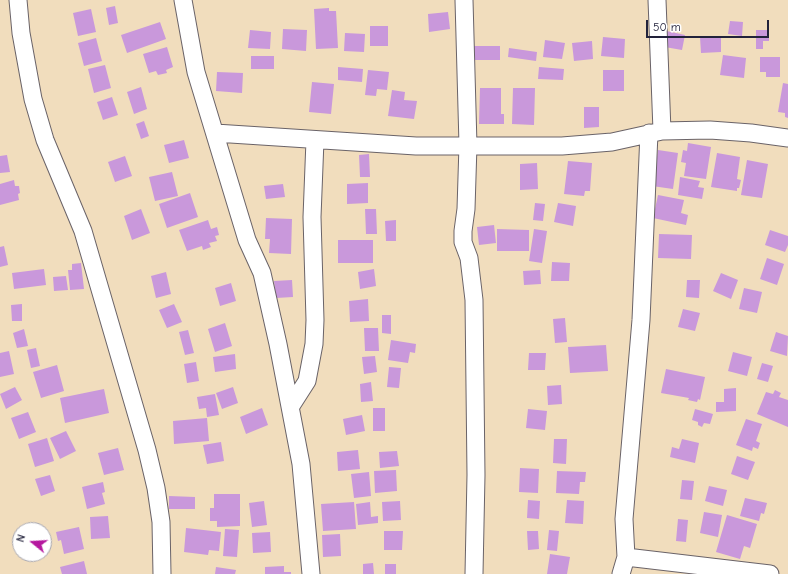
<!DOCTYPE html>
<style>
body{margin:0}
#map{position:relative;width:788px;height:574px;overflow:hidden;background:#f1ddbd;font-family:"Comic Neue",sans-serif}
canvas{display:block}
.north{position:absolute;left:12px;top:522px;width:40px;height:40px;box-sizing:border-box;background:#fff;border:1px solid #a7a7b1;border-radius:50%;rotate:288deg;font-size:11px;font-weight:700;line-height:16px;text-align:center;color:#22223b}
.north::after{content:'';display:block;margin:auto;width:14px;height:18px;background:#b5179e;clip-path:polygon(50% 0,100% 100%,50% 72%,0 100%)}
.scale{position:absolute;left:646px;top:20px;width:123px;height:18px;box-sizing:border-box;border:2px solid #22223b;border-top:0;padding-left:5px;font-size:12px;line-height:14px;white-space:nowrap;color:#22223b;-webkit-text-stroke:3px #fff;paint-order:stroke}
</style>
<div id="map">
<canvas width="788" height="574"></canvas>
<div class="north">N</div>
<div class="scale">50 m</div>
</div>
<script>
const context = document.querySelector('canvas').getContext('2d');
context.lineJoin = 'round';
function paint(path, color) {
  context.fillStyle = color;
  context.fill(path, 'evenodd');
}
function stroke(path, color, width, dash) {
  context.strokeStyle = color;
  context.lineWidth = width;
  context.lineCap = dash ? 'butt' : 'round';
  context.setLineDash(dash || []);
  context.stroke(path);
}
paint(new Path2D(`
 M115 6 118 23 109 25 106 8Z
 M329 8V11H336L338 48 316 49 314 9Z
 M91 9 96 32 78 36 73 13Z
 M448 12 450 29 429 32 428 14Z
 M730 21 743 22 742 36 728 34Z
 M160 22 166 39 127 53 121 35Z
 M370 26H388V46H370Z
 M283 29 307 30 306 51 282 49Z
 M250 30 271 32 270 49 248 48Z
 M662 30 685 35 682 50 659 46Z
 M756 30H769V41H763V49H756Z
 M345 33 365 34 364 52 344 51Z
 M721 36V52L701 53 700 37Z
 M603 37 625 39 624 58 601 56Z
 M96 38 102 61 84 66 78 43Z
 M545 40 565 43 562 59 543 57Z
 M592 41 593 59 574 61 572 43Z
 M474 46H500V60H474Z
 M167 47 173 67 166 70 167 73 158 75 156 71 149 73 143 54Z
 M509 48 537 52 536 61 508 57Z
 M723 55 746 58 744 78 720 75Z
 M251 56H274V69H251Z
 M760 57H780V77H766V72H760Z
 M105 65 111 88 94 93 88 69Z
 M338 67 363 69 362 82 338 80Z
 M539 67 564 69 563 80 538 79Z
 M368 70 389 72 387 90 377 89 376 96 365 95Z
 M603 70H624V91H603Z
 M217 72 243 73 242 93 216 91Z
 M312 82 334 84 331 114 309 112Z
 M783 83 788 84V118L785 117V113L778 112Z
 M141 87 147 109 134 114 127 92Z
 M480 88H501V114H504V124H479Z
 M513 88H535L534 125 512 124Z
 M392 90 405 92 404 100 417 101 414 119 388 116Z
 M112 97 118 115 103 120 97 102Z
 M584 107H599V127L584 128Z
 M144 121 149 136 141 139 136 124Z
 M184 140 189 158 169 163 164 145Z
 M688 143 711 147 706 179 684 176 686 163 681 162 683 150 687 151Z
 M658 150 678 153 673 189 652 186V156L657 157Z
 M717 153 740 157 737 179 741 180 739 188H737V191L711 187Z
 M369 154 370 177H360L359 155Z
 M7 155 10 172 0 173V156Z
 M125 156 132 176 115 182 108 162Z
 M747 160 768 164 762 198 741 195Z
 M568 161 592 163 590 191H585L584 196 564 194Z
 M537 163 538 189 520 190V164Z
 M172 172 178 196 155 201 149 177Z
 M680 177 700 181 698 187 704 188 702 199 678 195Z
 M14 180 15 186H19L20 193 18 194 19 200 0 205V184Z
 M368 183V203L347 204V184Z
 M283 184 285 197 266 199 264 186Z
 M190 193 198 217 167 228 159 204Z
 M658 195 684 200 681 213 688 215 686 225 653 218Z
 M535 203 545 204 543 221 533 220Z
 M558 203 576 206 573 226 554 222Z
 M141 209 150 233 132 240 124 216Z
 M365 209H376L377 234H366Z
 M266 218 292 219 291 254 269 253 270 239H265Z
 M208 220 211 229 217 227 219 235 215 236 217 241 209 243 211 247 203 250 202 246 187 251 179 230Z
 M396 220V241H386L385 221Z
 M494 225 496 243 479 245 477 227Z
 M497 229 529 230V251H497Z
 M534 229 547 231 542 263 529 261Z
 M770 230 788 236V245L785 252 765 245Z
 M659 234 692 235 691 259 658 258Z
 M338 240H373V263H338Z
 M4 246 8 265 0 267V247Z
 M767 258 784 264 777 285 760 279Z
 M552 262 570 263 569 281H551Z
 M81 263 84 289 70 290 68 270H72V264Z
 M44 269 46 285 14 289 12 273Z
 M374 269 376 286 360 289 358 272Z
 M540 270 541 284 524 285 523 271Z
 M166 272 171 294 156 298 151 276Z
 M721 273 738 280 731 299 713 291Z
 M66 276 68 290 54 291 53 277Z
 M292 280 293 297 276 298 274 281Z
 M687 280H700L699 298 686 297Z
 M231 283 236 301 220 306 215 288Z
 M744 288 762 292 757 313 739 309Z
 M368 299 369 321 350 322 349 301Z
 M22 304V321H12L11 305Z
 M174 304 182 322 167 328 159 310Z
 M683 309 700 313 695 331 678 327Z
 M382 315H391V334L382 333Z
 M565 318 567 342 555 343 553 319Z
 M225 323 232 346 215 352 208 329Z
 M364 328H378L379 351H365Z
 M24 329 28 346 17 348 13 333Z
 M188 330 194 353 185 355 179 332Z
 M776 332 788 336 787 356 770 351Z
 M391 340 416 344 415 353 410 352 408 363 388 360Z
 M606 345 608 371 570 373 568 347Z
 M36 348 40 366 31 368 27 350Z
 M9 351 14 374 0 377V353Z
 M733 352 752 357 747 376 728 371Z
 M529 353H546L545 370H528Z
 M235 354 236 369 215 372 213 357Z
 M375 356 377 372 364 374 362 357Z
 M196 362 199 381 187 383 184 364Z
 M762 363 773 366 768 382 757 379Z
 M57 365 64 391 41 398 33 372Z
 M389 367 401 368 399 388 387 387Z
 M666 369 705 377 700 400 698 399 697 402 688 400 689 398 661 393Z
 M371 382 373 401 361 402 360 384Z
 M561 385 562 404 548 405 547 386Z
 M15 387 22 400 6 409 0 394Z
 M233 387 238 403 222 409 216 393Z
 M736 388V411L716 412V402H724V389Z
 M104 389 109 413 65 423 60 398Z
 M775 390 781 393 779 397 788 400V427L757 414 766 392 773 394Z
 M215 394 219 415 207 417 206 408 199 409 197 397Z
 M262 408 268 425 246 434 240 417Z
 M373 408H385V431H373Z
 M528 409 547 411 545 430 526 428Z
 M695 409 713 414 710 424 704 423 702 427 698 425V422L692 420Z
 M28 412 36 432 19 439 11 418Z
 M362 415 365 431 346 435 343 419Z
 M207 418 209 441 174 444 173 421Z
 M746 419 762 424 756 441 760 443 758 449 753 447 752 451 736 445Z
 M66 431 76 451 60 459 50 438Z
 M47 438 54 461 35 467 28 444Z
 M554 439H567L566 464 553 463Z
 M682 439 699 443 695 463 670 457 672 447 679 449Z
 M221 442 224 461 207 464 203 445Z
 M118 448 124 470 104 475 98 453Z
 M358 450 360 469 338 471 337 452Z
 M397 451 399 466 380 468 379 452Z
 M737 456 755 462 748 480 731 474Z
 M520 468 539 469 538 493 519 492Z
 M396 470 397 491 375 493 374 471Z
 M557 471 586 472 585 482H580L579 494 556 493Z
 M369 472 371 496 354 498 351 474Z
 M50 475 55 491 41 496 35 479Z
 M682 480 694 481 692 500 680 499Z
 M103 482 105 492 102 493 105 504 87 509 82 487Z
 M709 486 727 490 723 506 705 501Z
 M214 494H240V526L217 527V521H210V508H214Z
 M169 496 195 497V509H169Z
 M745 498 767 503 764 514 761 513 759 521 740 516Z
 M528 500 540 501 539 519 527 518Z
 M567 500 584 501 583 524 565 523Z
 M264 501 267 525 252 527 249 503Z
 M400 501 401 520 383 521 382 502Z
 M354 502 356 529 323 531 321 504Z
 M370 502 371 517 378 516V523L358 525 356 504Z
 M704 512 722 515 718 537 700 533Z
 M727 515 757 524 750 548 744 546 740 559 716 552Z
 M108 516 110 538 91 539 90 517Z
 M678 519 688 520 686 542 676 541Z
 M79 527 84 549 64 554 61 540 58 541 56 532Z
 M186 528 221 532 219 551 209 550 208 555 184 552Z
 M225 529 239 530 237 557 223 556Z
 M549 530 559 531 557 551 547 550Z
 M384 531H403L402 550H384Z
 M527 531H538L539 549 528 550Z
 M270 532 271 552 253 553 252 533Z
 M340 534 341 556 323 557 322 535Z
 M550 554 570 557 567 574H547Z
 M84 561 87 574H62L60 567Z
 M373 563 374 574H363V564Z
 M385 564H396V574H385Z
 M284 566V572H291V574H265V567Z
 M216 567 236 570 235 574H215Z`), '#c998db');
const minor = new Path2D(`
 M18 0 21 33 33 99 45 140 83 231 147 450 156 488 161 522 162 574
 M183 0 196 72 247 240 262 273 278 344 301 464 311 574
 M464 0 468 145 466 209 463 231V242L469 258 474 300 476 475 474 574
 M657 0 662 131
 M215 133 416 146H562L612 142 662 131 710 130 751 133 788 138
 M291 406 307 381 314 344 315 320 312 217 315 140
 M626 557 770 574
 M621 574 626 557 624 519 641 320 649 133`);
stroke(minor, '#6a6368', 19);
stroke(minor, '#fff', 17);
</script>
